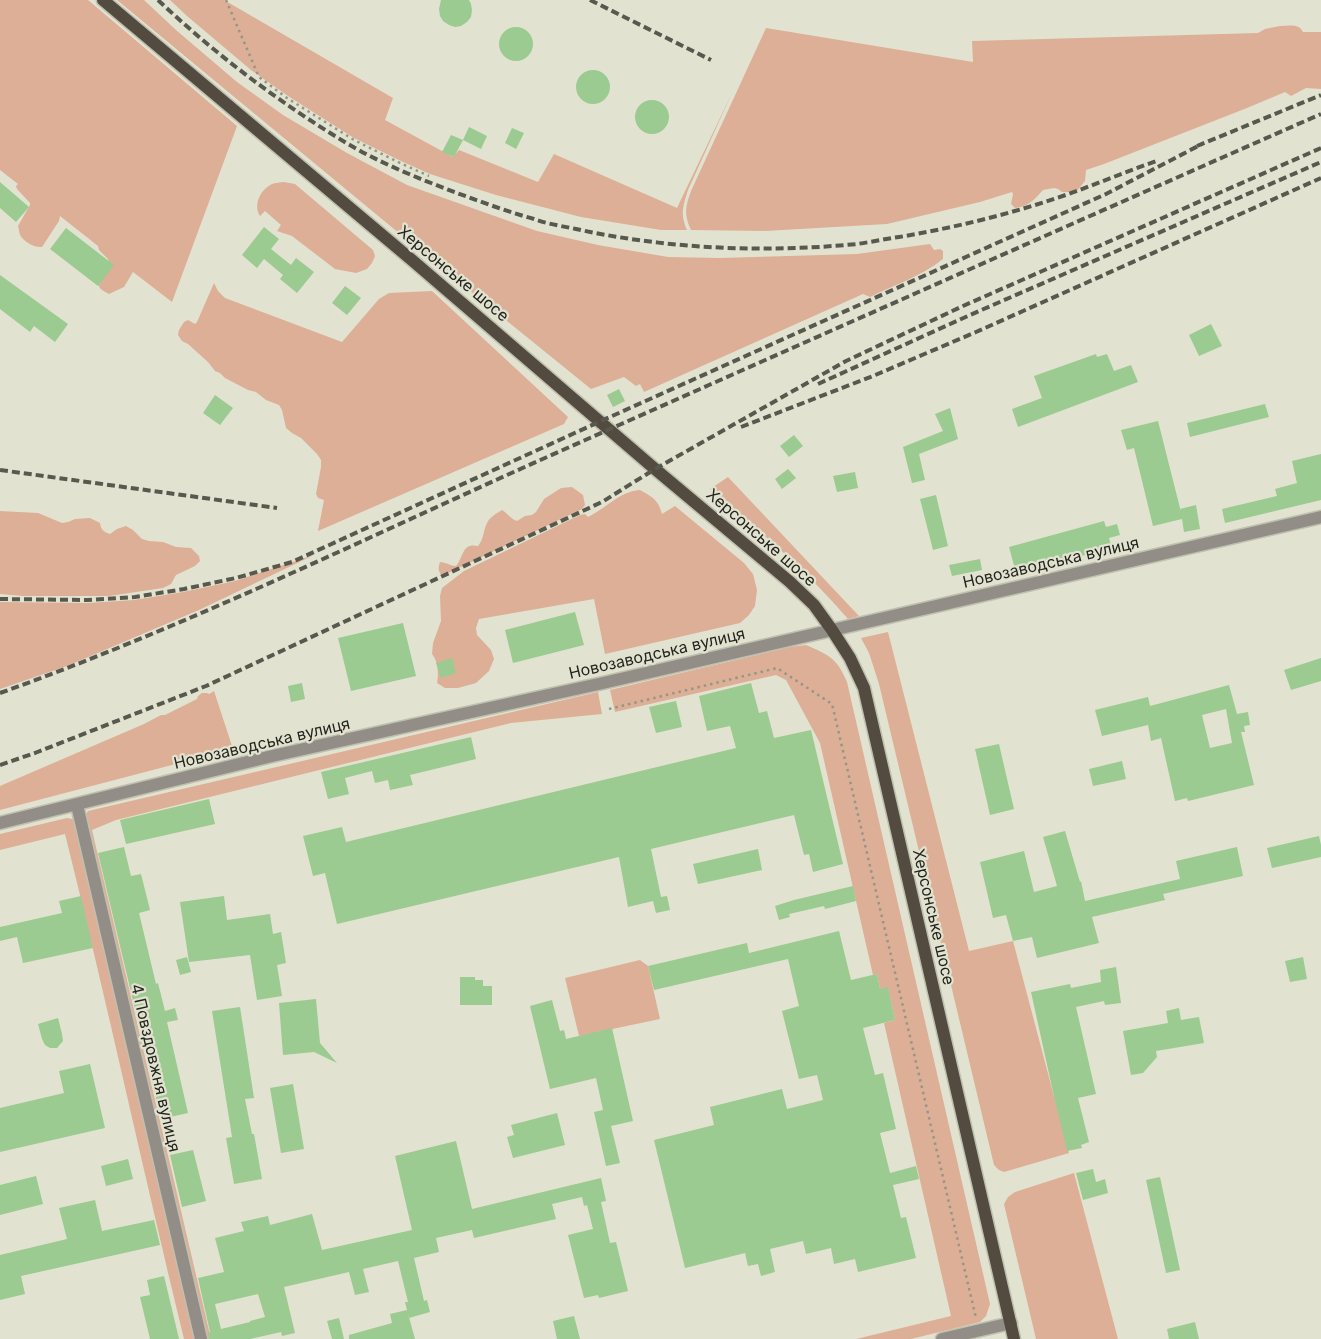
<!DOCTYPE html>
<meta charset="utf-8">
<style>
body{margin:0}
canvas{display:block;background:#e1e2cf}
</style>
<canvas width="1321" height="1339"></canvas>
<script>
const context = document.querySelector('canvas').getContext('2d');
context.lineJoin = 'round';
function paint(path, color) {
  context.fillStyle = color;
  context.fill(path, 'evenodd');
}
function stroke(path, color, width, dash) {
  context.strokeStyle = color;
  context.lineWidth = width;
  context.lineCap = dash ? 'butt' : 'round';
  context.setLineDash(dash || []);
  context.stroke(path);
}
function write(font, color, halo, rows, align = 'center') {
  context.font = font + ' Inter,sans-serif';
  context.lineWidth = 4.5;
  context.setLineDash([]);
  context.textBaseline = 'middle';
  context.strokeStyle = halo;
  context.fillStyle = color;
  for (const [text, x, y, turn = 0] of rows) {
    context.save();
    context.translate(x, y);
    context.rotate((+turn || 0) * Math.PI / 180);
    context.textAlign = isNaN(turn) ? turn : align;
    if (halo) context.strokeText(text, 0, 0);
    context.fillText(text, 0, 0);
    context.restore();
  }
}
paint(new Path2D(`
 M0 0H88L237 126 172 302 133 272 124 287 109 294C106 292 100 290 99 286 96 282 106 267 109 262L108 259 99 250 98 246 60 216 59 221 42 247C35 248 24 242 20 235 19 232 19 229 18 226L30 205V203L17 189 16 186 18 184 0 170Z
 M117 0H144L176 30 237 82 283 115 347 153 407 185 537 231 598 245 668 257 720 258 857 254 930 244 934 250 940 249 943 251V259C922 276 894 285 870 297L863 294 644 392 640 384 636 386 624 377 591 389 423 253Z
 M170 0H224L393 98 385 120 453 157 459 150 538 182 554 154 677 208 732 93 688 190C683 206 680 214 687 230H661L581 217 496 195 430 174 401 161 354 138 288 96 251 70 187 16Z
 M1280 26C1289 26 1299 23 1303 32H1321V89L1306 88 1291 96 1285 92 1247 108 1104 164 1086 170 1085 181 1076 192H1062L1058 189 1054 188 1043 190C1035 199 1028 207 1015 208L1011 204 1013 194 1012 192 980 202 887 224 765 231 691 230C684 215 685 207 691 191L766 28 973 62 972 41 1258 33 1265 29Z
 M284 182 295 184 373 250 375 256 372 263 367 269 356 273 335 269 292 236 277 231 281 225 265 211 260 216C253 205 260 190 272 184 275 183 280 182 284 182Z
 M214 283 218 291 225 298 342 342 379 299 389 293 432 291 568 417 564 424 318 531 324 500 318 498 316 494 321 467V460L317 454 301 438 292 433 286 428 282 410 279 405 266 400 256 392 248 390 225 378 220 373 215 371 208 362 188 344 182 341 178 335 179 330 184 322 188 320 195 324 197 322Z
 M728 477 859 616 848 619C806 570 759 530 710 489Z
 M572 487 583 495 585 505 582 509 442 576C438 571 438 568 440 562 446 562 450 566 456 566 461 561 463 547 470 546 473 545 476 546 478 546 484 539 483 531 487 523 490 517 497 513 502 510 507 513 512 520 517 521L525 516 532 515 536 512 544 499 561 488Z
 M640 490C652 497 658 499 662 514L675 506 744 563 753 574 757 590 755 606 749 615 740 623 605 654 594 599 479 619 476 628 477 635 491 650 494 659 489 671 476 683 458 688H445L437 683C439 674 438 661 432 654L433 643 441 621 440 596 442 588 464 571 580 515 585 514 588 517C607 508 618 492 640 490Z
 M0 511 38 513 62 523 68 522 75 519 90 518 100 523C101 530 104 532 110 534L117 529 126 526 133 530 142 539 149 541 163 542 176 547 191 548 199 556 200 561 195 566 176 575 171 584 163 588 109 596H23L0 594Z
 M314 555 199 610 67 666 0 689V602L88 603 134 600 183 592 235 581Z
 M888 632 969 951 1013 941 1069 1153 1004 1172 999 1170 994 1165 879 684 869 653 861 638Z
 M806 645C829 655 837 658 847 682L990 1304 986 1316 980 1322 911 1339H856L951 1316 884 1023 895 1020 888 988 880 989 877 974 873 975 820 743 786 680 776 675 615 712 610 690 790 647Z
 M214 691 233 749 0 810V786L144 724 161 715H165L197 699 198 696 202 693H207L209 694Z
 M598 692 602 714 511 723 116 820 92 830 211 1339H206L86 815 88 811Z
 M67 818 73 819 78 824 197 1339H184C143 1171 107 1002 65 834L0 850V834Z
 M640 960 648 966 660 1019 579 1036 565 978Z
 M1074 1173 1118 1339H1036L1004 1204 1008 1197 1015 1192Z`), '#deaf97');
paint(new Path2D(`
 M441 0H469L471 4 472 10 471 17 467 22 461 26 455 27 449 25 443 21 440 16 439 9Z
 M499 44a17 17 0 1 1 34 0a17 17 0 1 1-34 0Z
 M576 87a17 17 0 1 1 34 0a17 17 0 1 1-34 0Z
 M635 117a17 17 0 1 1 34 0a17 17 0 1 1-34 0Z
 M469 127 487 136 481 149 463 140Z
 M512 128 524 133 516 149 505 143Z
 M451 135 463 140 454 157 442 152Z
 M0 182 29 207 16 222 0 208Z
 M264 227 279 239 271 249 291 265 296 258 314 272 297 293 280 279 283 275 264 259 257 268 242 255Z
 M66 228 114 265 98 286 50 249Z
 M0 275 68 324 55 342 34 326 30 332 0 309Z
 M345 286 361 298 347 315 332 303Z
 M1211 324 1222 346 1199 356 1189 335Z
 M1096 354 1097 357 1107 354 1114 371 1131 365 1138 382 1018 427 1012 409 1042 398 1034 376Z
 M619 389 625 401 613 407 607 395Z
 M215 395 233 408 220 425 203 413Z
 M1265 404 1269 417 1190 437 1187 423Z
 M950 408 958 439 919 454 925 480 912 483 903 447 943 431 935 414Z
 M1158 421 1181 512 1180 509 1196 505 1200 529 1184 532 1182 519 1153 526 1134 448 1127 450 1121 430Z
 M794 435 803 446 789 457 780 446Z
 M1321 454V500L1225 523 1222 509 1277 496 1275 489 1297 483 1292 461Z
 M788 469 796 478 782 489 775 479Z
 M855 472 858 488 837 492 833 476Z
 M936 495 948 546 933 550 920 499Z
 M1104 521 1106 527 1117 524 1120 535 1109 538 1112 548 1016 573 1009 547Z
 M980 559 982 570 952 576 949 565Z
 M575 612 584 645 513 663 505 630Z
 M403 623 416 676 351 691 338 638Z
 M452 658 456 673 441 678 436 663Z
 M1321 658V681L1291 690 1284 670Z
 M302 683 305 699 291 702 288 686Z
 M751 683 759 713 767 711 774 738 811 730 843 864 813 872 809 854 804 855 794 815 651 849 661 897 667 896 670 910 656 913 653 901 628 907 619 857 337 924 325 873 313 876 303 836 342 827 346 842 736 748 730 726 707 731 699 696Z
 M1229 685 1237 714 1248 712 1250 725 1244 726 1245 732H1241L1254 785 1188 801 1187 798 1175 801 1161 738 1151 741 1148 725 1102 736 1095 710 1148 697 1150 706ZM1226 709 1232 743 1210 748 1202 715Z
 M676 701 682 727 656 733 649 707Z
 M471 737 476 759 410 775 413 785 390 790 388 780 375 783 372 771 345 778 349 794 328 799 321 772Z
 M999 744 1014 809 990 815 975 749Z
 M1122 761 1126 779 1093 786 1089 769Z
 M209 799 215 824 126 844 120 820Z
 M1065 831 1080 882 1081 881 1085 901 1180 879 1176 861 1237 847 1243 876 1163 894 1165 900 1092 917 1099 943 1037 958 1032 937 1013 941 1006 915 993 918 980 862 1024 851 1034 892 1057 886 1043 837Z
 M1319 836 1321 845V857L1272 868 1267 848Z
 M124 847 131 876 141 874 150 910 139 913 156 984 158 983 165 1011 175 1008 178 1020 167 1022 188 1113 161 1119 98 853Z
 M758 849 762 870 698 884 693 864Z
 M853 886 856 901 825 909 824 906 789 914 790 917 779 920 775 906 794 900Z
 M81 896 93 948 23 963 17 937 0 941V927L62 913 59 901Z
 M224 896 227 920 270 914 273 934 281 932 286 963 277 965 282 996 257 1000 250 955 189 962 180 902Z
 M839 931 851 980 877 974 880 989 888 987 895 1020 863 1028 875 1075 883 1073 896 1129 880 1133 890 1173 916 1166 919 1179 893 1185 901 1218 906 1217 916 1258 858 1272 855 1259 834 1264 831 1248 806 1254 803 1241 770 1249 775 1272 761 1276 758 1264 748 1266 745 1253 685 1268 654 1140 714 1125 710 1107 782 1089 787 1109 823 1100 817 1075 799 1079 782 1011 799 1006 788 959 654 990 648 966 747 943 749 953Z
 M187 957 191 972 180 975 176 960Z
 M1303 957 1307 979 1290 982 1285 961Z
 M1116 967 1121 1003 1105 1005 1104 1001 1076 1007 1096 1094 1078 1098 1089 1142 1081 1145 1082 1148 1067 1151 1055 1101 1031 992 1070 984 1071 988 1101 982 1100 970Z
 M460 977H475V980H483V986H492V1005H460Z
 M316 999 320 1043 337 1063 314 1052 283 1055 279 1003Z
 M552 1000 560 1031 564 1030 566 1039 612 1028 633 1121 611 1126 620 1163 606 1166 594 1112 603 1110 596 1078 550 1089 530 1006Z
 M240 1007 254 1098 245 1099 252 1134H254L262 1179 234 1184 226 1138 232 1137 212 1011Z
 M1179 1008 1181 1020 1199 1017 1204 1043 1156 1051 1157 1057 1143 1073 1131 1075 1123 1031 1168 1023 1166 1011Z
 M58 1018 62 1034 63 1041 57 1048H50L45 1045 42 1039 38 1024Z
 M90 1064 105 1128 0 1152V1108L64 1093 59 1071Z
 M293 1084 304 1149 281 1153 270 1088Z
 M557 1113 565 1145 513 1158 507 1137 514 1135 511 1125Z
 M456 1141 472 1209 601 1178 606 1201 601 1202 610 1243 616 1242 628 1291 599 1298 598 1295 584 1298 568 1235 593 1229 587 1205 584 1206 582 1197 552 1204 556 1219 474 1238 472 1230 436 1238 439 1252 414 1258 424 1301 427 1300 430 1312 409 1318 405 1302H408L398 1261 363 1269 369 1292 355 1295 349 1272 284 1287 295 1333 282 1336 281 1332 250 1339H209L208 1332H210L198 1278 224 1272 215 1238 244 1231 241 1222 268 1216 270 1225 312 1214 322 1250 412 1230 395 1156ZM258 1294 265 1317 250 1321V1322L221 1329 215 1304Z
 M193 1150 206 1201 182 1207 170 1155Z
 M128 1159 133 1179 106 1186 101 1166Z
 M1093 1169 1096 1182 1105 1179 1108 1193 1083 1200 1076 1173Z
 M36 1176 43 1204 0 1215V1185Z
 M1160 1177 1180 1270 1166 1273 1146 1180Z
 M95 1200 102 1231 154 1220 160 1245 21 1276 25 1294 0 1300V1255L67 1239 59 1208Z
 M164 1276 179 1339H150L140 1297 150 1295 147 1280Z
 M407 1310 415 1339H349V1335L392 1323 390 1314Z
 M574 1316 580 1339H557L553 1321Z
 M339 1318 344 1339H332L327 1321Z
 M1195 1322 1199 1339H1169L1167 1329Z`), '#9bcb91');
const minor = new Path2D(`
 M77 805 201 1339
 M0 823 272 756 603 683 1321 517
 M942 1339 1011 1323`);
const major = new Path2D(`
 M103 0 413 261 655 469 790 582 814 605 832 630 850 658 864 688 1014 1339`);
stroke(minor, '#bfc0af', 15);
stroke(major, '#bfc0af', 15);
stroke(new Path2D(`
 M226 0 259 77 287 98 354 140 400 163 429 176
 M609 709 777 668 832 704 976 1318`), '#959688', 2.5, [2.5, 4]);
stroke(minor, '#928e87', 12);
stroke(major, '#534b40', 12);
stroke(new Path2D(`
 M158 0C216 55 280 103 348 144 382 164 420 179 457 193 482 202 508 212 534 219 547 224 562 226 576 229 668 249 763 253 857 244 871 242 885 239 899 237 953 228 1006 215 1057 198 1092 186 1125 172 1159 160
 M590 0 711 60
 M1197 146 1321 95
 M818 384 970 315 1321 162
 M741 427 873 376 976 332 1321 178
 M0 470 277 508
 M0 599 88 600 135 597 184 589 236 578 292 562 601 421 1106 194 1202 144
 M0 693C193 624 378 532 565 449 817 337 1069 225 1321 114
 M0 765 35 753 206 686 602 502 655 469 846 361 963 306 1321 148`), '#58594e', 4, [8, 4]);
write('16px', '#23241d', '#e1e2cf', [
 ["Херсонське шосе",453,274,40],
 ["Херсонське шосе",761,538,41],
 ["Новозаводська вулиця",1051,563,-13],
 ["Новозаводська вулиця",657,654,-13],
 ["Новозаводська вулиця",262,744,-13],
 ["Херсонське шосе",933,917,77],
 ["4 Повздовжня вулиця",155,1068,77]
]);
</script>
